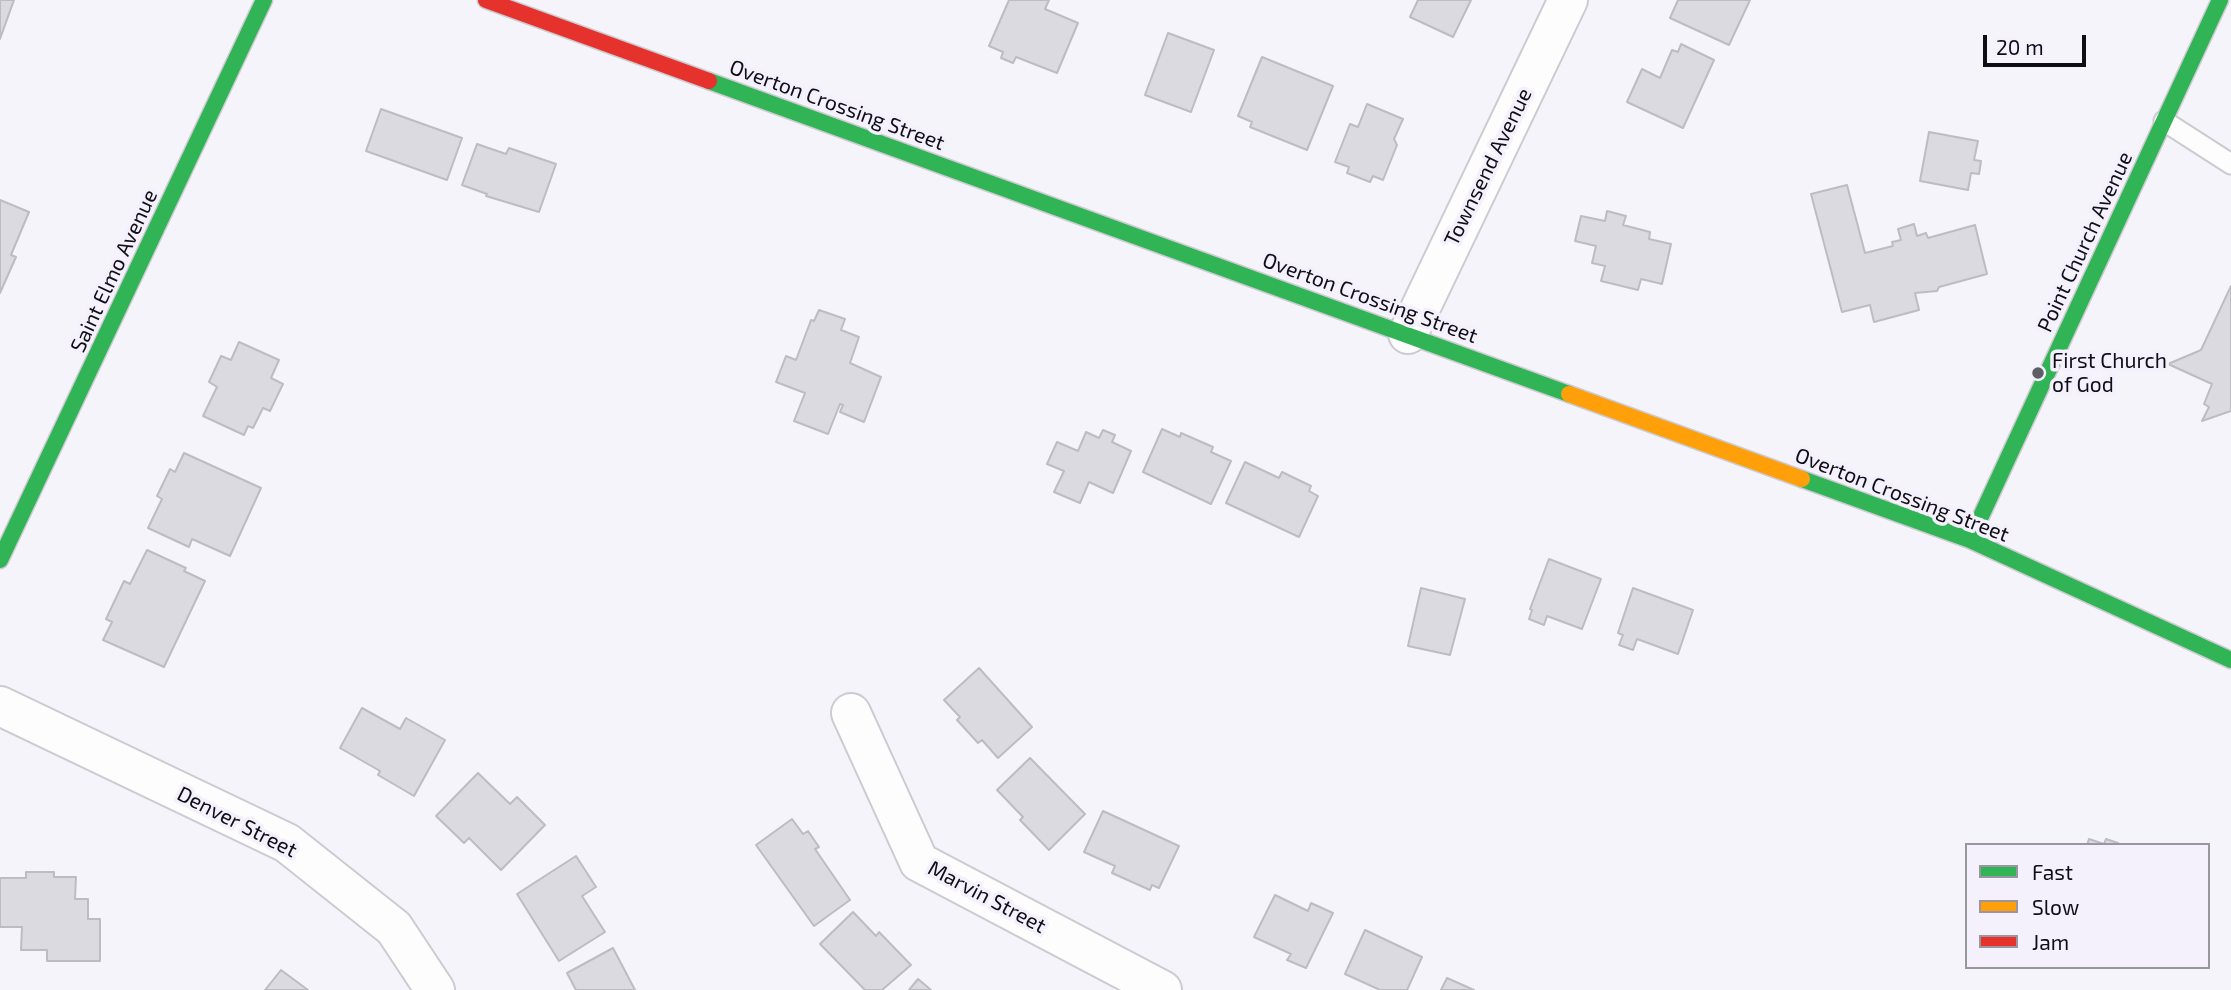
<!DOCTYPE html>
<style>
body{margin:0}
#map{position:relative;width:2231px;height:990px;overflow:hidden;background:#f5f4fa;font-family:"Exo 2",sans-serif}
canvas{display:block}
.legend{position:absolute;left:1965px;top:843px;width:245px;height:126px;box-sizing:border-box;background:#f4f1fd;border:2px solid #9996a0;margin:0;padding:9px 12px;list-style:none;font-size:21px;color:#100e15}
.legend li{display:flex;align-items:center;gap:14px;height:35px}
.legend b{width:35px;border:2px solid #9996a0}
.scale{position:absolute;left:1983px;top:35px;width:103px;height:32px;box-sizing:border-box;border:4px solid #100e15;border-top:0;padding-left:9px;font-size:21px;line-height:24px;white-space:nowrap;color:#100e15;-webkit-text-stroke:5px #f4f1fd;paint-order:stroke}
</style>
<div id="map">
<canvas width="2231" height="990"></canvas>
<ul class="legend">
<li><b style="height:9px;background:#30b455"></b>Fast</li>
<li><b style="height:9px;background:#ff9f0a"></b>Slow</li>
<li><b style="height:9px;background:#e5322d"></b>Jam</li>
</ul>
<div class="scale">20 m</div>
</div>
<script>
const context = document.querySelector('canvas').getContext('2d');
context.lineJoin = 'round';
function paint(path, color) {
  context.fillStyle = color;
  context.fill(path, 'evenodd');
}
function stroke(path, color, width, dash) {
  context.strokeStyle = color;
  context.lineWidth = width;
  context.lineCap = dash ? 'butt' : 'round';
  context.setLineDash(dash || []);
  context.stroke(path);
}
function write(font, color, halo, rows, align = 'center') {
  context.font = font + ' "Exo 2",sans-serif';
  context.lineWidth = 7;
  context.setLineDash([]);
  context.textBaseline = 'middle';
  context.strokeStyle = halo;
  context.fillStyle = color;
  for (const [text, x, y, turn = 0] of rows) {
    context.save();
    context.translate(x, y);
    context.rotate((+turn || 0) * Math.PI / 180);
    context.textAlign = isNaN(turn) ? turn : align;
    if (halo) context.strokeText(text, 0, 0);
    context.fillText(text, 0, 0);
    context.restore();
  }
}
const building = new Path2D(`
 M0 0H14L0 39Z
 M1009 0H1049L1045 9 1078 23 1057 73 1016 57 1013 63 1001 58 1003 52 989 46Z
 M1418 0H1471L1453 37 1410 17Z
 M1678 0H1750L1729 45 1670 18Z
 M1168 33 1214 50 1191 112 1145 95Z
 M1681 44 1714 60 1683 128 1627 102 1642 69 1660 78 1672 50 1678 52Z
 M1262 57 1333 86 1307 150 1250 127 1252 122 1238 116Z
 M1367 104 1403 119 1394 139 1397 145 1383 180 1373 176 1370 182 1347 173 1349 167 1335 162 1350 124 1358 127Z
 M381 109 462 138 447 180 366 151Z
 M1929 132 1978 141 1974 160 1981 161 1979 174 1971 173 1968 190 1920 181Z
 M477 144 506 154 509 148 556 164 539 212 486 196 487 194 462 185Z
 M1847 185 1865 253 1893 246 1892 242 1901 240 1898 229 1914 224 1917 236 1926 233 1928 238 1975 225 1987 274 1939 287 1937 291 1915 293 1919 310 1874 322 1870 305 1842 312 1811 194Z
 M0 200 29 212 11 255 16 257 0 293Z
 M1607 211 1626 216 1623 225 1650 232 1649 239 1671 244 1662 284 1641 279 1638 290 1601 281 1605 266 1592 263 1596 246 1575 241 1581 216 1605 221Z
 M2231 286V411L2202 421 2209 407 2204 404 2212 384 2168 364 2201 350Z
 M819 310 845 319 841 330 859 337 850 363 881 377 864 422 840 412 843 405 840 404 828 434 794 421 805 393 776 382 786 356 796 360 811 320 814 321Z
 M239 342 279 360 271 378 283 384 270 411 263 408 253 428 248 426 244 435 203 416 217 387 209 382 221 356 231 360Z
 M1162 429 1180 437 1181 433 1213 447 1211 452 1231 461 1211 504 1143 472Z
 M1103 430 1115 435 1112 442 1131 451 1113 493 1089 482 1080 503 1054 492 1064 471 1047 464 1057 442 1078 451 1086 432 1099 438Z
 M184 453 261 488 230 556 192 539 189 547 148 528 162 499 157 496 170 469 175 472Z
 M1245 462 1279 478 1282 472 1311 486 1309 491 1318 496 1299 537 1226 503Z
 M147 550 186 568 184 571 205 581 164 667 103 640 112 622 106 619 124 581 130 584Z
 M1549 559 1601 579 1582 629 1547 616 1544 625 1529 619 1532 610 1530 609Z
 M1421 588 1465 599 1450 655 1408 646Z
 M1633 588 1693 610 1678 654 1637 639 1633 650 1619 645 1623 635 1618 633Z
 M979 668 1032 727 998 758 982 740 978 743 957 720 960 717 944 700Z
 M362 708 400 729 406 718 445 740 414 796 378 775 380 771 340 748Z
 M1030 758 1085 814 1049 850 1020 820 1023 817 997 790Z
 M478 773 510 804 517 797 545 825 501 870 469 838 464 843 436 816Z
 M1103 811 1179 846 1159 888 1152 885 1150 890 1112 873 1115 866 1084 852Z
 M792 819 803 834 808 831 819 847 815 849 850 900 814 926 756 845Z
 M2089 839 2104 844 2106 839 2118 843 2117 845H2087Z
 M576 856 596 887 582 896 605 932 559 961 517 894Z
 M26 872H54V877H76L75 899H88V919H100V961H47V950H21L22 927H0V878H26Z
 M1275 895 1308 911 1311 903 1333 913 1306 968 1287 960 1291 954 1254 937Z
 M853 912 876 936 879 932 911 965 882 990H865L820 944Z
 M1365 930 1422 957 1407 990H1380L1345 974Z
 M613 948 635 990H576L567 973Z
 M281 970 308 990H265Z
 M1447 978 1474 990H1441Z
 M918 979 931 990H909Z`);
paint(building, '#dbdae0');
stroke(building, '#bdbcc2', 2);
const lane = new Path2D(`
 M2164 121 2231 164`);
const street = new Path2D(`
 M1408 334 1568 0
 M0 706 287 843 394 928 435 990
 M851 713 919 862 1162 990`);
const fast = new Path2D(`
 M709 81 1569 394
 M1802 479 1970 540 2231 660
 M1970 540 2220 0
 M0 560 264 0`);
const slow = new Path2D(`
 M1569 394 1802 479`);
const jam = new Path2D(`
 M486 0 709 81`);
stroke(lane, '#cccbd1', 23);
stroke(street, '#cccbd1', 42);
stroke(fast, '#cccbd1', 19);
stroke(slow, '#cccbd1', 19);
stroke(jam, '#cccbd1', 19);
stroke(lane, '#fefdfe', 19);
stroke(street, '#fefdfe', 38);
stroke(fast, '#30b455', 16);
stroke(slow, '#ff9f0a', 16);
stroke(jam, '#e5322d', 16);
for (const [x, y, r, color] of [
 [2038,373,7,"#605e65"]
]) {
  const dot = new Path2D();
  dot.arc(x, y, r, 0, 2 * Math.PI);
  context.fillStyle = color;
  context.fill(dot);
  stroke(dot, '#f4f1fd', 2.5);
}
write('21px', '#100e15', '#f4f1fd', [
 ["Overton Crossing Street",837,105,20],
 ["Townsend Avenue",1488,167,-64],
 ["Point Church Avenue",2085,242,-65],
 ["Saint Elmo Avenue",114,271,-65],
 ["Overton Crossing Street",1370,298,20],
 ["Overton Crossing Street",1902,495,21],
 ["Denver Street",237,822,27],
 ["Marvin Street",987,897,28]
]);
write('21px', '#100e15', '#f4f1fd', [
 ["First Church",2052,361],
 ["of God",2052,385]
], 'left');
</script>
